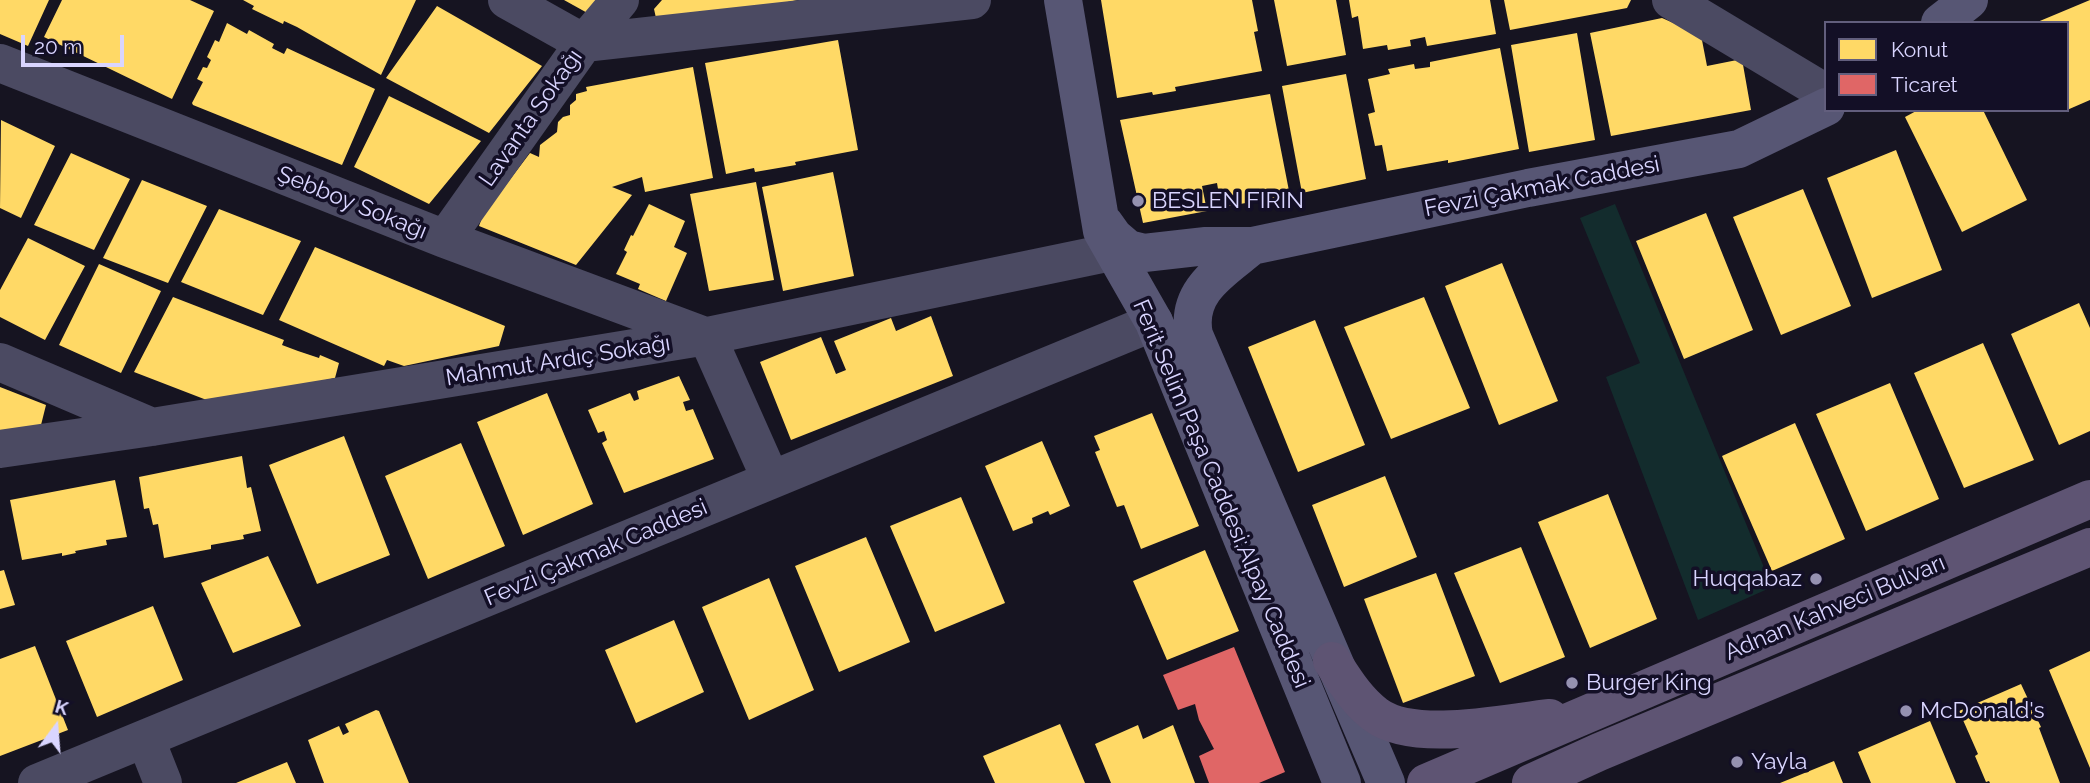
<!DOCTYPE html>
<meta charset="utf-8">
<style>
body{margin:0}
#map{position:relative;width:2090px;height:783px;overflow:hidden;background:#161421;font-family:Raleway,sans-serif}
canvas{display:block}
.legend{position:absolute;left:1824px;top:21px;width:245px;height:91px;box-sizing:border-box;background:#130f26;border:2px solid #625e7d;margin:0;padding:9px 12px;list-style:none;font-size:21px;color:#d9d5ff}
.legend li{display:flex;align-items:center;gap:14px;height:35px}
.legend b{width:35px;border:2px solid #625e7d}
.north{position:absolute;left:21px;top:692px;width:70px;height:70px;-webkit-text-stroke:5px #130f26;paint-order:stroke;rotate:16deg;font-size:19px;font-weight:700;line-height:28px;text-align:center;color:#d9d5ff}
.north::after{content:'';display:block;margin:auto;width:24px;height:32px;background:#d9d5ff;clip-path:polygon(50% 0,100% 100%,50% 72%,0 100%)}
.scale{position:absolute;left:21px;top:35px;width:103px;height:32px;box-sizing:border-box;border:4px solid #d9d5ff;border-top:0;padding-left:9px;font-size:21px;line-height:24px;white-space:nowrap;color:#d9d5ff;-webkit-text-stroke:5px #130f26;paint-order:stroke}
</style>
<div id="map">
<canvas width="2090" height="783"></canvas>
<ul class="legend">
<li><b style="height:19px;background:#ffd966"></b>Konut</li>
<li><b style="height:19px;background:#e06666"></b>Ticaret</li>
</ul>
<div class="north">K</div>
<div class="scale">20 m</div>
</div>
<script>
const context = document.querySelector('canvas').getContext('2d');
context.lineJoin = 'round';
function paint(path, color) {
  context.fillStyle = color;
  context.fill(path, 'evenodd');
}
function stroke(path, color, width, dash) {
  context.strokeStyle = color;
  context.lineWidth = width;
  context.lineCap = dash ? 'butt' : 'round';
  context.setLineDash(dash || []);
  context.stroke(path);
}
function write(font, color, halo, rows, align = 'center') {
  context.font = font + ' Raleway,sans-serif';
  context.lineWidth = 7;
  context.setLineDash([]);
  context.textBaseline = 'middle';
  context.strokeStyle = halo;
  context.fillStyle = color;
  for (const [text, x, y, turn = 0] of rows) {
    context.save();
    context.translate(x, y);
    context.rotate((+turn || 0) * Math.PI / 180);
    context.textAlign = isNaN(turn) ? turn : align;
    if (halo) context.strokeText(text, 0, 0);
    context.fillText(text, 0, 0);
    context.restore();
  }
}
paint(new Path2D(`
 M1615 204 1772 587 1698 620 1606 377 1640 363 1580 218Z`), '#132c2d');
paint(new Path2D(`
 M0 0H49L28 46 0 34Z
 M62 0H190L214 11 172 99 44 37Z
 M243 0H416L381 75 297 27 284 21 283 24 252 9 254 6Z
 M564 0H602L591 15Z
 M662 0H798L658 27 654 9Z
 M1101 0H1252L1258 31 1254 32 1262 71 1175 87 1176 91 1153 95 1152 92 1117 98Z
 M1274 0H1336L1346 55 1287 66Z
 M1349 0H1490L1496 34 1427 46 1425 37 1410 40 1411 46 1388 50 1387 45 1363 49 1358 16 1352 18Z
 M1504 0H1631L1627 8 1510 30Z
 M2090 0V100L2067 110V23H2035Z
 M437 6 542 66 489 133 386 78Z
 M1662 18 1701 35 1707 66 1742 59 1751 110 1611 136 1590 33Z
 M227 23 247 34 249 30 274 44 272 48 284 54 287 48 375 89 342 165 193 105 192 103 203 82 197 79 203 67 207 68 211 60 207 57 215 40 219 42Z
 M1577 33 1595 140 1529 152 1511 45Z
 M838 40 858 150 795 162 796 165 755 172 754 168 726 174 705 63Z
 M1500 48 1519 149 1448 163V160L1387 171 1382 145 1375 146 1368 114 1375 112 1368 79 1390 74 1388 69 1414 64 1415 69 1430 67V62Z
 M693 67 713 178 645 192 642 177 612 187 632 195 576 265 479 226 483 215 530 153 539 157 540 145 557 132 558 122 563 117 570 115V105L576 100V94L587 91 586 87Z
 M1346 74 1366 179 1302 193 1282 86Z
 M1270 94 1290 196 1221 207 1217 183 1202 186 1207 211 1143 223 1120 120Z
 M389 96 481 141 429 204 354 167Z
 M1918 110H1983L2027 200 1962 232 1905 117Z
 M1 120 55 146 21 218 0 208Z
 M1896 150 1942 270 1872 298 1827 178Z
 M71 153 130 179 94 250 34 225Z
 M833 172 854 276 783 291 762 187Z
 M142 180 207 206 168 283 103 258Z
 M756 182 774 280 709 291 690 194Z
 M1803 189 1851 306 1781 335 1733 217Z
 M649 204 685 221 674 247 687 253 666 301 638 289 640 284 616 274 627 252 624 250 631 235 633 236Z
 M219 209 301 241 263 315 181 282Z
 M1706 213 1753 330 1684 359 1636 241Z
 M28 238 85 266 45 340 0 317V290Z
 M315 247 505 326 499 346 404 366 387 360 384 366 279 320Z
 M1502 263 1558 401 1499 425 1445 286Z
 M99 264 161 291 121 373 59 345Z
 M173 297 284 340 282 345 298 351 319 358 320 355 339 363 335 378 217 404 134 372Z
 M1424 297 1470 408 1391 439 1344 327Z
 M2079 303 2090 328V431L2059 445 2011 334Z
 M931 316 953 376 791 440 760 362 821 337 836 374 846 370 834 341 891 318 896 331Z
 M1315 320 1365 445 1298 472 1248 347Z
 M1983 343 2034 460 1964 488 1914 373Z
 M679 376 690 400 683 402 686 411 693 409 714 459 624 493 602 443 607 440 604 431 598 433 588 410 630 393 634 401 639 399 637 391Z
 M1890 383 1939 499 1866 531 1816 414Z
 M0 387 46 405 38 437 0 443Z
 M547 393 593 504 523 535 477 422Z
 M1152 413 1199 526 1141 549 1124 505 1117 507 1095 452 1100 450 1094 436Z
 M1795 423 1845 539 1772 571 1722 456Z
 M344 436 390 555 317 584 269 465Z
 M1042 441 1070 506 1050 515 1048 511 1032 518 1033 523 1013 531 985 466Z
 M461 443 505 546 428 579 385 476Z
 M242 456 247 488 251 487 261 531 243 535 244 539 211 545V549L164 558 158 524 153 525 149 508 144 509 139 477Z
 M1385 476 1417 557 1344 587 1312 505Z
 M115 480 127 537 106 540 107 545 75 551 76 553 62 556V553L22 560 10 500Z
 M1608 494 1657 619 1590 648 1538 522Z
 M961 497 1005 603 935 632 890 526Z
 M866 537 910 642 839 672 795 566Z
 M1521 547 1565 657 1500 683 1454 573Z
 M1205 550 1239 631 1167 660 1133 581Z
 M268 556 301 626 233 653 201 583Z
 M4 570 15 605 0 609V571Z
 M1436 573 1475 676 1403 703 1364 599Z
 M769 578 814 690 749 720 702 607Z
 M153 606 183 680 97 717 66 641Z
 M674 620 704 692 636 723 605 650Z
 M35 646 68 730 0 756V659Z
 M2090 651V768L2049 670Z
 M2021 684 2041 727 2039 728 2060 783H1990L1989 781 1986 782 1975 756 1978 754 1959 711Z
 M376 710 379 711 409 783H324L308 740 339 726 343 735 349 732 345 724Z
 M1930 721 1956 783H1871L1858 752Z
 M1060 724 1085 783H995L983 756Z
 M1138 725 1143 739 1173 725 1195 783H1111L1095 744Z
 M1834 761 1843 783H1780Z
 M287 762 296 783H236Z`), '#ffd966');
paint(new Path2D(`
 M1234 647 1285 772 1259 783H1209L1199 756 1214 749 1199 720 1195 704 1178 710 1163 675Z`), '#e06666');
stroke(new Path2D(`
 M507 0 584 43 972 0
 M1671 0 1826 93
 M0 63 445 239 705 336
 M445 239 584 43 620 0
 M707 336 771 480
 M0 362 152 427
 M0 449 152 427 707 336 1112 252
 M146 740 163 783
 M37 783 1154 322`), '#4b4a62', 38);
stroke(new Path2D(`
 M1063 0 1102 231 1154 322 1342 783
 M1940 23 1969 0
 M1104 223 1114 237 1128 249 1144 253 1206 246H1252L1528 188 1739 149 1826 107
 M1252 246C1222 271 1185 291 1194 335L1386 783`), '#575674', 38);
stroke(new Path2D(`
 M1332 661C1345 681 1357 701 1376 715 1414 743 1505 723 1550 718
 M1426 783 2090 499
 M1531 783 1599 752 2090 547`), '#5e5473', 38);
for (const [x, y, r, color] of [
 [1138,201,7,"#9591b1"],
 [1816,579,7,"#9591b1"],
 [1572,683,7,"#9591b1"],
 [1906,711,7,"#9591b1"],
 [1737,762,7,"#9591b1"]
]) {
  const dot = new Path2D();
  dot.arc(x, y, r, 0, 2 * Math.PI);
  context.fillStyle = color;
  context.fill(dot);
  stroke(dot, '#130f26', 2.5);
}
write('23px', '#d9d5ff', '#130f26', [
 ["Lavanta Sokağı",531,118,-55],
 ["Fevzi Çakmak Caddesi",1542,187,-11],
 ["Şebboy Sokağı",352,203,22],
 ["Mahmut Ardıç Sokağı",558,361,-9],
 ["Ferit Selim Paşa Caddesi;Alpay Caddesi",1221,494,67],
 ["Fevzi Çakmak Caddesi",596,553,-23],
 ["Adnan Kahveci Bulvarı",1835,608,-23]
]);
write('23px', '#d9d5ff', '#130f26', [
 ["BESLEN FIRIN",1152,201],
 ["Huqqabaz",1802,579,"right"],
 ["Burger King",1586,683],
 ["McDonald's",1920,711],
 ["Yayla",1751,762]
], 'left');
</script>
